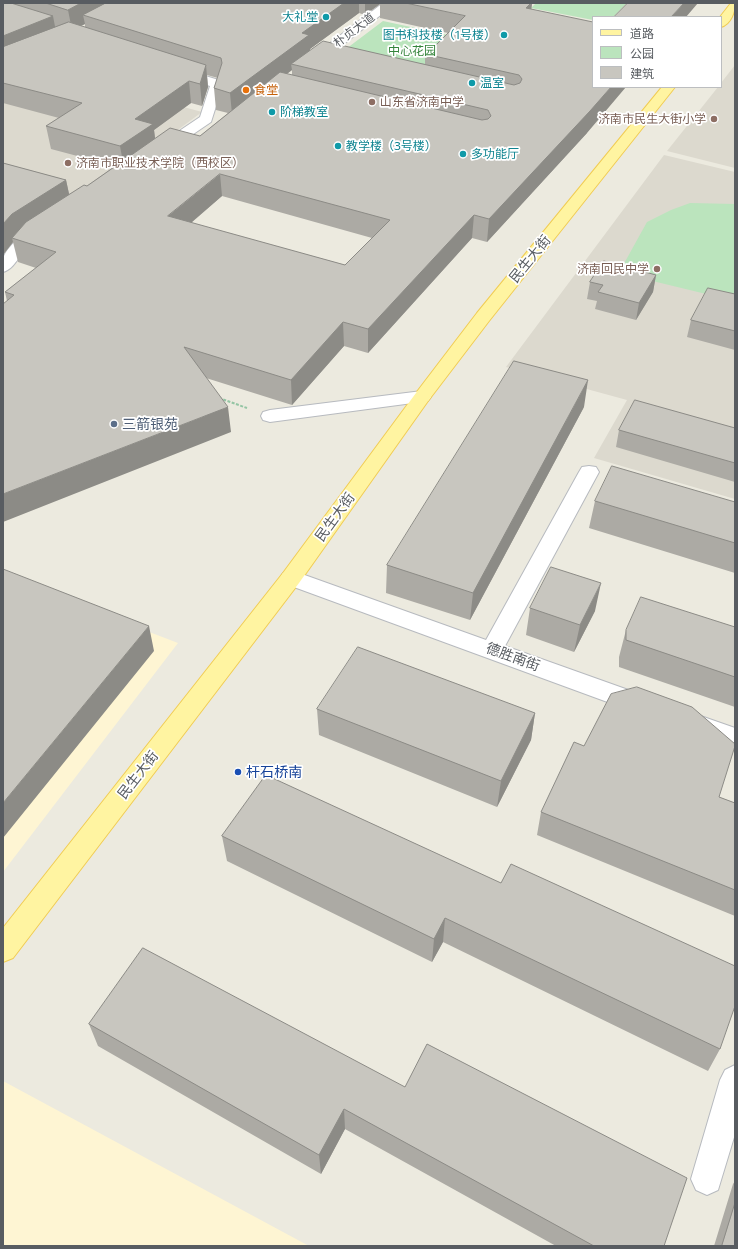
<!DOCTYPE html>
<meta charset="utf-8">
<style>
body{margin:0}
#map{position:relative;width:738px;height:1249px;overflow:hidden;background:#eceadf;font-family:Commissioner,"Noto Sans SC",sans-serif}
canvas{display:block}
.frame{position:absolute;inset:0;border:4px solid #585c61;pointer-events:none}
.legend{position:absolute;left:592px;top:16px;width:130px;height:72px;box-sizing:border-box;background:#fff;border:1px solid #bcbec0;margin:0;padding:5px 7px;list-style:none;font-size:12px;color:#585c61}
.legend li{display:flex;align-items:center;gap:8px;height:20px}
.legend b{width:20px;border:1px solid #bcbec0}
</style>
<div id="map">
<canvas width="738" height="1249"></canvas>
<div class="frame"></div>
<ul class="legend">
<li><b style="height:5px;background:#fff4a1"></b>道路</li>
<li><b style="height:11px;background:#bbe4bd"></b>公园</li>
<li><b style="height:11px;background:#c8c6bf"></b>建筑</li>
</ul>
</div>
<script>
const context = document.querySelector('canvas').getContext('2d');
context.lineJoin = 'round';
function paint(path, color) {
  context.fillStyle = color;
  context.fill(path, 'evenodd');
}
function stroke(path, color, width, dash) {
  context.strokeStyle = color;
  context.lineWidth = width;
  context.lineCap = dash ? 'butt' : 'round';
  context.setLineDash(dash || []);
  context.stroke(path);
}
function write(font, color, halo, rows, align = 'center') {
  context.font = font + ' Commissioner,"Noto Sans SC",sans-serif';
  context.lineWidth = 3.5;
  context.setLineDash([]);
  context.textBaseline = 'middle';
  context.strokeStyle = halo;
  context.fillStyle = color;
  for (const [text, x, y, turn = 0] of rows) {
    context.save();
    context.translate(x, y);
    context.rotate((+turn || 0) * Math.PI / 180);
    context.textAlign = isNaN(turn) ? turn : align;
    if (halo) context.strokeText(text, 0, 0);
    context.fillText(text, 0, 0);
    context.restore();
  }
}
paint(new Path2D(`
 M3 576 178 643 3 872Z
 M3 1081 309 1246H3Z`), '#fef5d3');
paint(new Path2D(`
 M22 63 202 112 45 228 3 215V72Z
 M735 65V168L667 151 718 87H721V83Z
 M664 155 735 172V499L594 458 627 400 506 367Z`), '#dcd9ce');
paint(new Path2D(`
 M536 3H627L613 17H593V20L531 8Z
 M383 21 462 38 520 89 334 58Z
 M690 203 735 204V301L636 277 621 269 647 222 671 210Z`), '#bbe4bd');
const minor = new Path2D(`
 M383 3H396L317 65H309L307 62 309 59Z
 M179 68 222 81 223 84 211 122 167 152 162 153 157 152 155 149 157 146 200 117 210 86 175 75 173 72 175 69Z
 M37 228 42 230 45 233C41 239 34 240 29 245 20 253 15 269 3 272 3 267 2 260 4 256 9 245 25 231 37 228Z
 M422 391 428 393 431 397 428 401 270 422 263 420 261 416 263 412 270 410Z
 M589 466 596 467 599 472 505 646 648 697 652 704 648 711 640 713 632 711 283 583 280 578 283 573 291 570 299 573 486 640 579 472 582 467Z
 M695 714 735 728V748L687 730 683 723 687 716Z
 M735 1065V1134L718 1190 707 1195 696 1190 691 1179 720 1080 725 1070Z`);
const major = new Path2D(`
 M731 3H735C735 12 731 24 721 27V17H720Z
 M662 87H675L489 321 428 401 299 583 13 958 3 962V928L283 573 416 393 477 313Z`);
stroke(minor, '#b7babf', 2);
stroke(major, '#f1cc53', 2);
stroke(new Path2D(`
 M219 398 247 408`), '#94c5a4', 2, [3, 1.5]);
paint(minor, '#fff');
paint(major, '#fff4a1');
paint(new Path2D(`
 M3 3H532L531 9 587 133 487 242 472 238 368 353 344 346 292 405 206 378 231 432 7 301 5 292 36 268 18 262 13 242 3 255V163L66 180 69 194 87 186 115 166 51 149 46 126 59 118 3 103ZM380 4V18L448 33 435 46 425 54V64L310 50V49L359 13 365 15ZM85 24V27L81 26ZM292 70V75L287 74ZM207 75 218 78 214 88 216 110 228 113 200 136 155 139 154 130 191 103 202 106 208 87ZM222 196 372 238 345 265 191 223Z
 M656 275 653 292 636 320 595 309 597 301 587 299 590 282Z
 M735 294V350L687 337 691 320Z
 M584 407 470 620 386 593 387 565Z
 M735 428V482L616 447 619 430Z
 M595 501 735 502V573L589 528Z
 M530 608 595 611 574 652 526 635Z
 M735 627V707L619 667V657L626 630Z
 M317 709 535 713 531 740 497 807 319 735Z
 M266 775 720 1049 708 1071 443 942 432 962 227 861 222 836Z
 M719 797 735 803V916L537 835 541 812Z
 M143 948 664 1246H556L345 1129 321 1174 98 1046 89 1024Z
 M735 1181V1246H714L733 1184Z`), '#acaaa4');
paint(new Path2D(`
 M81 3H124L83 15 85 24 72 30 68 10Z
 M344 3H359V13L310 49V56L291 64 292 70 232 114 230 93 302 33Z
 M365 3H380V4L365 15Z
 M532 3 530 23 526 8Z
 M684 3H698L686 17H671Z
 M53 16 57 37 3 59V36Z
 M206 65 208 87 202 106 200 84Z
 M189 81 191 103 154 130 156 146 124 168 120 146 135 119Z
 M611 87H626L587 133 487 242 489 219Z
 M220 174 222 196 171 240 168 216Z
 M66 180 71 203 12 238 13 242 3 255V224L12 214Z
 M474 215 472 238 368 353V329Z
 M656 275 653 292 636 320 639 303Z
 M343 322 344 346 292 405 291 380Z
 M588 380 584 407 470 620 473 593Z
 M228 407 231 432 3 522V494Z
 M601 583 595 611 574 652 580 625Z
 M149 626 154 651 3 838V803Z
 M535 713 531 740 497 807 501 781Z
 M445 918 443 942 432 962 434 939Z
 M344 1109 345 1129 321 1174 319 1155Z`), '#8c8b86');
const building = new Path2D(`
 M3 3H11L53 16 3 36Z
 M46 3H81L68 10Z
 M106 3H344L302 33 309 35 230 93 214 88 222 63 221 58 83 15Z
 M406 3H531L526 8 593 22V87H611L590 111 489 219 474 215 368 329 343 322 291 380 184 347 228 407 3 494V304L14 295 5 292 56 252 12 238 26 222 84 185 87 186 170 128 200 136 280 72 482 120 488 119 491 116 488 110 291 64 323 41 514 85 520 83 522 79 519 75 425 54 435 46 465 16ZM220 174 390 220 345 265 168 216Z
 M628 3H684L671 17H614Z
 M69 22 206 65 200 84 189 81 135 119 153 124 120 146 46 126 82 103 3 83V47Z
 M3 163 66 180 12 214 3 224Z
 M604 261 656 275 639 303 598 292 603 285 590 282Z
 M708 288 735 294V331L691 320Z
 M514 361 588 380 473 593 387 565Z
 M635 400 735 428V463L619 430Z
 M612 466 735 502V543L595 501Z
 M551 567 601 583 580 625 530 608Z
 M3 569 149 626 3 803Z
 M641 597 735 627V677L626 640V630Z
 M358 647 535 713 501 781 317 709Z
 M637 687 692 707 735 744V746L719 797 735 803V890L541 812 574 742 584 746 611 694Z
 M266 775 501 883 511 864 735 966V1006L720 1049 445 918 434 939 222 836Z
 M143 948 405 1087 427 1044 687 1178 664 1246H594L344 1109 319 1155 89 1024Z
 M735 1203V1246H722Z`);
paint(building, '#c8c6bf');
stroke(building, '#8c8b86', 1);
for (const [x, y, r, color] of [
 [326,17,4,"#0f9aa8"],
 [504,35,4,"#0f9aa8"],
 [472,83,4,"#0f9aa8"],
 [246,90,4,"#e8710a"],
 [372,102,4,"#8d6e63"],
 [272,112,4,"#0f9aa8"],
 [714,119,4,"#8d6e63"],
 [338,146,4,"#0f9aa8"],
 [463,154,4,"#0f9aa8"],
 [68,163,4,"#8d6e63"],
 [657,269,4,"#8d6e63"],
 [114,424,4,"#5c6f8a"],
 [238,772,4,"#1a4fb4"]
]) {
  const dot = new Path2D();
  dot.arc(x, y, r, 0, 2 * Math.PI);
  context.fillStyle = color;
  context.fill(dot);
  stroke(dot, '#fff', 1.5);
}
write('12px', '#0d838f', '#fff', [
 ["大礼堂",318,17,"right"],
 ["图书科技楼（1号楼）",496,35,"right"],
 ["温室",480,83],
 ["阶梯教室",280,112],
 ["教学楼（3号楼）",346,146],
 ["多功能厅",471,154]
], 'left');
write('12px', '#585c61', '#fff', [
 ["朴贞大道",354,30,-37]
]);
write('12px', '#34843b', '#fff', [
 ["中心花园",412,51]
]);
write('12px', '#c56008', '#fff', [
 ["食堂",254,90]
], 'left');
write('12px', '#785e54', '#fff', [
 ["山东省济南中学",380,102],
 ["济南市民生大街小学",706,119,"right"],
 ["济南市职业技术学院（西校区）",76,163],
 ["济南回民中学",649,269,"right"]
], 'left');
write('14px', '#585c61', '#fff', [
 ["民生大街",530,259,-51],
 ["民生大街",335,517,-54],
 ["德胜南街",513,657,20],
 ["民生大街",138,775,-52]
]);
write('14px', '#4e5e75', '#fff', [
 ["三箭银苑",122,424]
], 'left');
write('14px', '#164399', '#fff', [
 ["杆石桥南",246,772]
], 'left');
</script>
